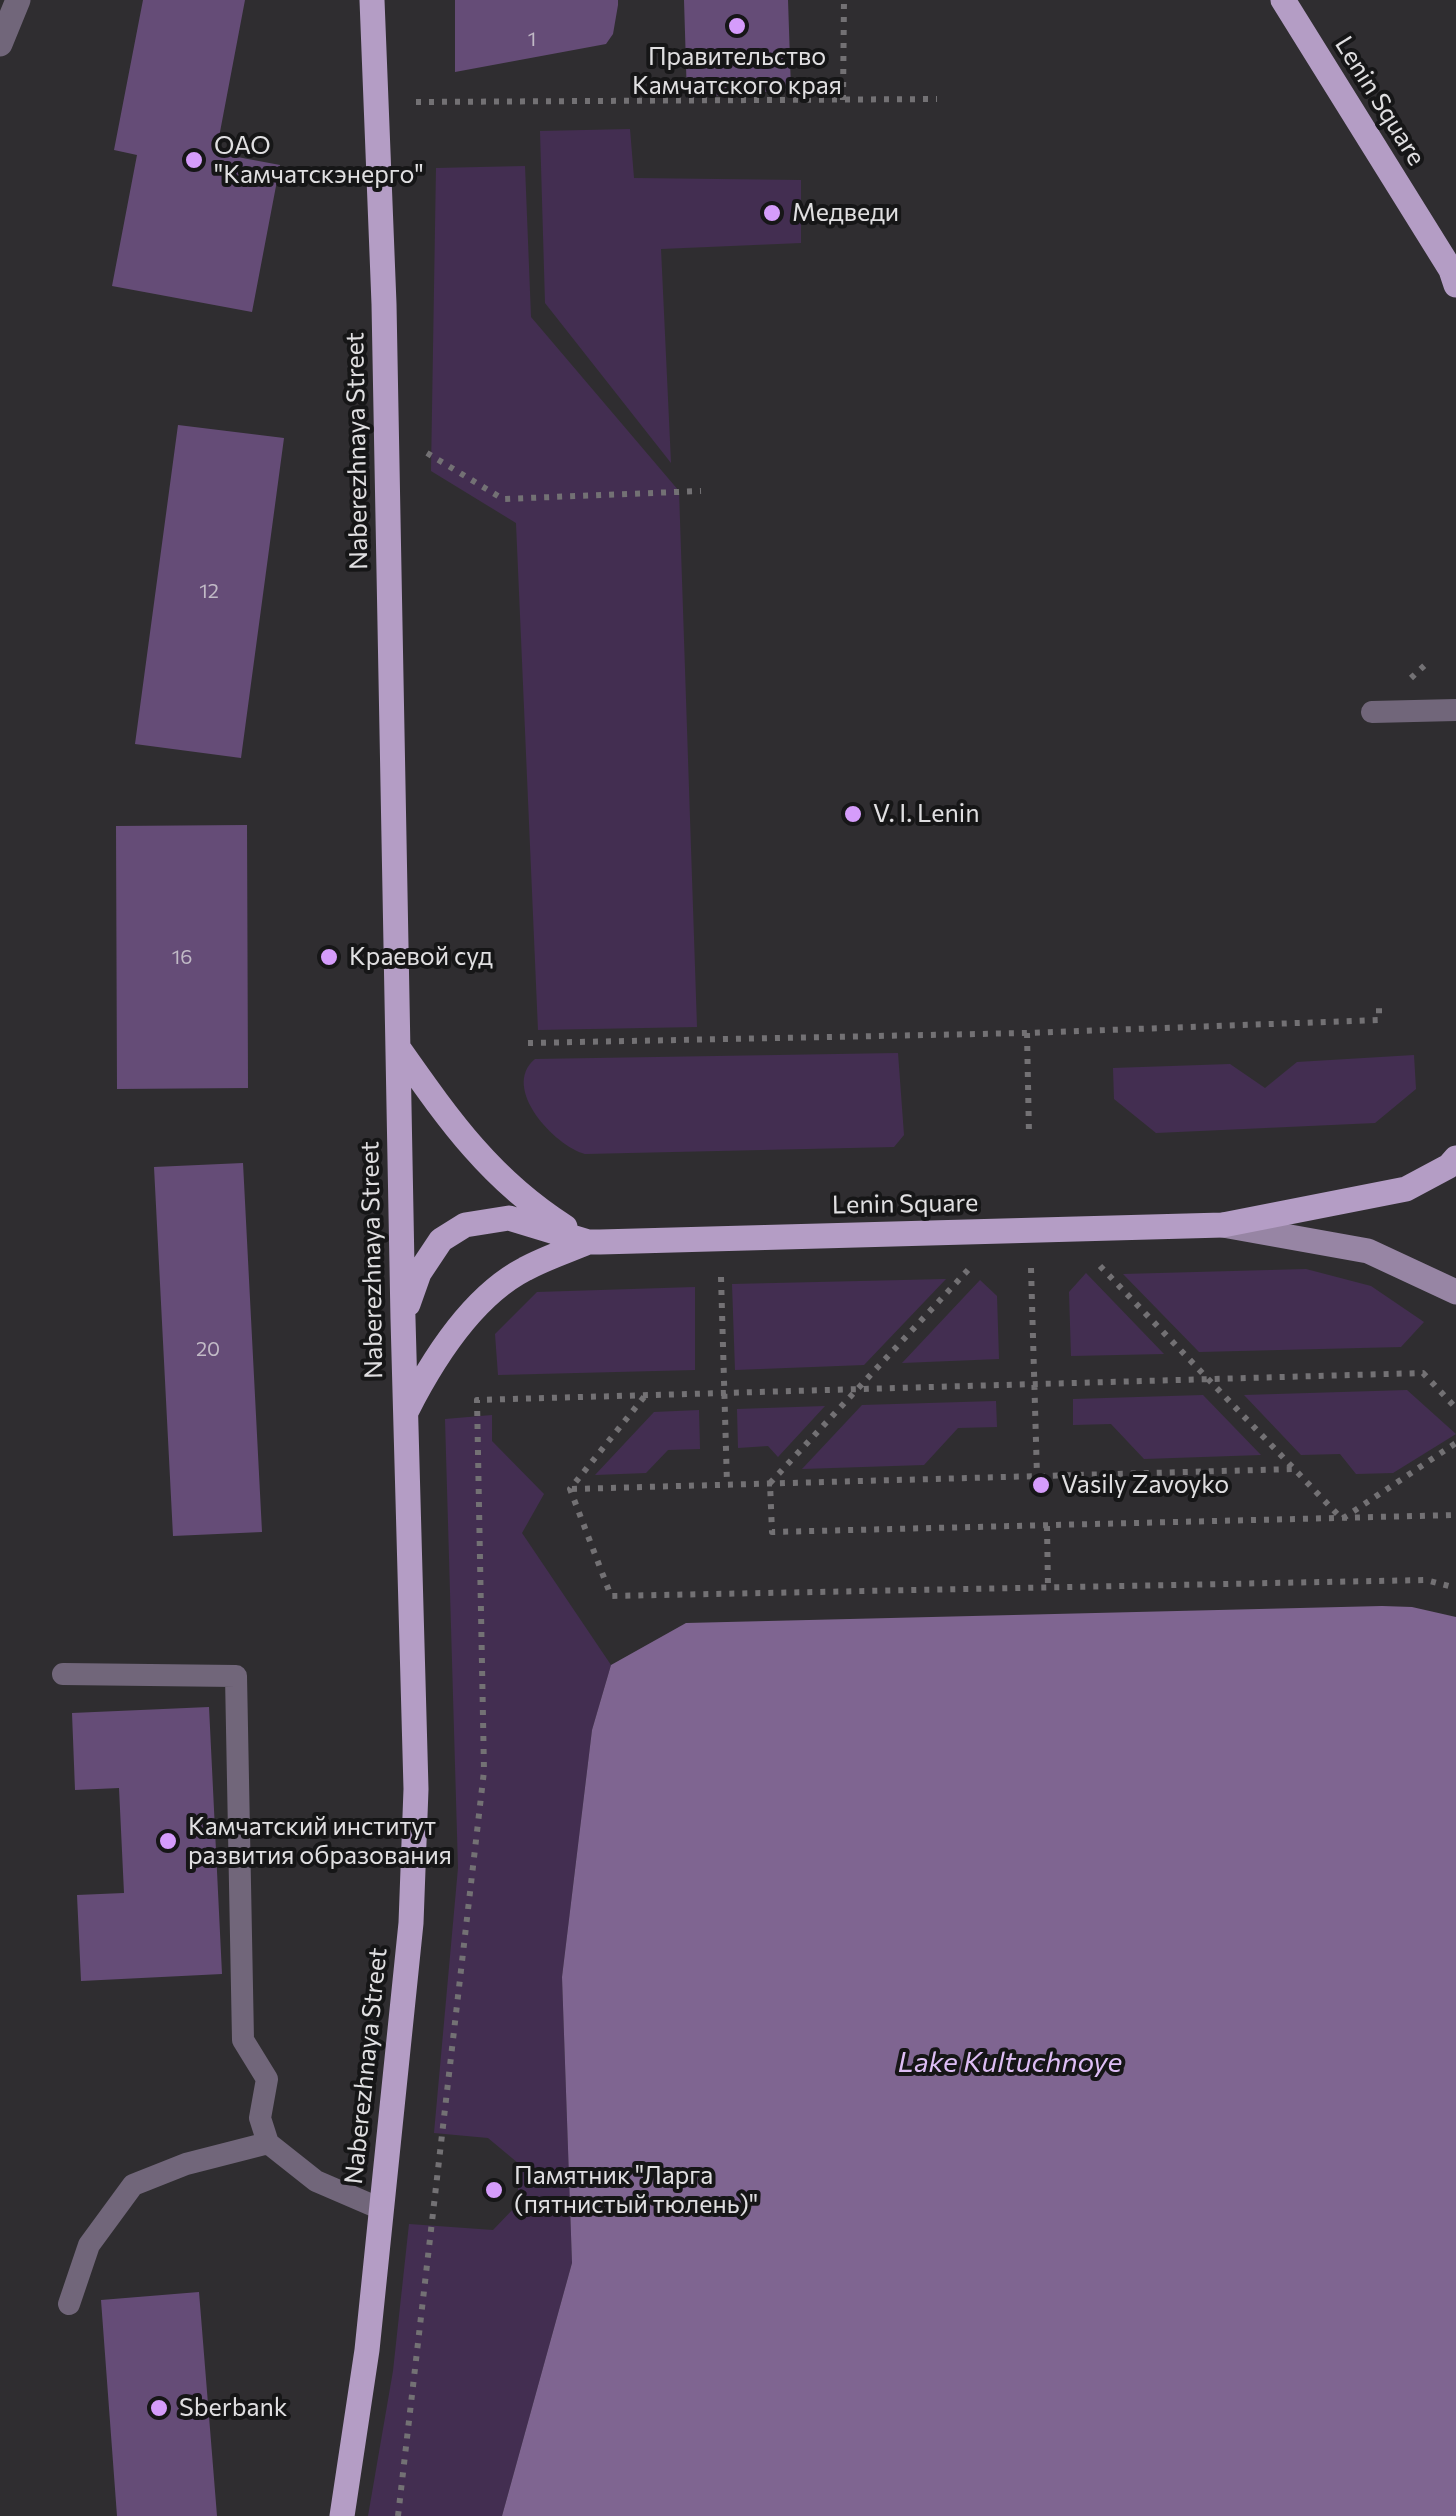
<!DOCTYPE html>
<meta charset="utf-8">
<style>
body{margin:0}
canvas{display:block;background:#2f2d30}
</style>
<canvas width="1456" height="2516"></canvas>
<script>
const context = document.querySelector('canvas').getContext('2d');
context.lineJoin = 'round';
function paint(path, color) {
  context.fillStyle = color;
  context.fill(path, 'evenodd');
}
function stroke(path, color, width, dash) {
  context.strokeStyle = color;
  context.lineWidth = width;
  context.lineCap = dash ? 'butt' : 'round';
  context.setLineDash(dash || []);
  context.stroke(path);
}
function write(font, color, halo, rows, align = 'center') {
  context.font = font + ' Commissioner,sans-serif';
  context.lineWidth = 8;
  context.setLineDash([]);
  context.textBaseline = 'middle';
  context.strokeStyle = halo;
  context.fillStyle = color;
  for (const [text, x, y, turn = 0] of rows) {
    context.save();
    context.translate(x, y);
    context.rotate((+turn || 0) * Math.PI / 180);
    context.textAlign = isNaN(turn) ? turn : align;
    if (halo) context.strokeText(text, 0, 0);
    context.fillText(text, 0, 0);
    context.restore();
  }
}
paint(new Path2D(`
 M630 129 634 178 801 180V243L661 249 671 463 545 303 540 131Z
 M525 166 531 317 679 491 697 1027 538 1030 516 523 431 471 436 168Z
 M898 1053 904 1135 894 1147 585 1154C555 1146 500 1088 535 1059Z
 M1414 1055 1416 1089 1375 1123 1156 1133 1114 1099 1113 1068 1230 1064 1265 1088 1297 1062Z
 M1306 1269 1371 1286 1424 1322 1401 1347 1199 1352 1123 1274Z
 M1086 1273 1164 1354 1071 1356 1069 1292Z
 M946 1279 864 1365 735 1370 732 1284Z
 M980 1280 997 1296 999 1359 902 1363Z
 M695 1287V1370L498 1375 495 1334 537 1292Z
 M1407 1390 1456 1434 1393 1473 1356 1474 1340 1454 1301 1455 1244 1395Z
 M1203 1395 1261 1455 1144 1459 1111 1424 1073 1425V1399Z
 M996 1401 997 1427 958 1428 924 1465 802 1469 862 1405Z
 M825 1406 778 1457 768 1446 738 1448 737 1409Z
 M699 1410 700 1449 668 1450 646 1473 595 1475 654 1412Z
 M492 1415V1441L544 1494 522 1533 611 1665 592 1730 562 1977 572 2263 502 2516H368L393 2371 409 2224 493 2230 518 2204V2163L488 2138 434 2133 458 1868 445 1419Z`), '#432e51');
paint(new Path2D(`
 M1382 1606 1412 1607 1456 1617V2516H502L572 2263 562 1977 592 1730 611 1665 686 1623Z`), '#7f6591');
paint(new Path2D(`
 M143 0H245L216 153 280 165 252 312 112 286 137 155 114 150Z
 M455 0H618V5L613 34 606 44 455 72Z
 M684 0H788L791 90 687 98Z
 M178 425 284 438 241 758 135 744Z
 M247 825 248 1088 117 1089 116 826Z
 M243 1163 262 1532 173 1536 154 1167Z
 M209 1707 222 1974 81 1981 77 1895 124 1893 119 1788 75 1790 72 1713Z
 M199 2292 217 2516H117L101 2300Z`), '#654c77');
stroke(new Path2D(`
 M843 100 844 0
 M416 102 937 99
 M427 453 503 499 701 491
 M1411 678 1425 665
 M1027 1033 1029 1134
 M528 1043 1027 1033 1379 1020V1003
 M1100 1266 1342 1519 1456 1443
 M1031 1268 1037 1476
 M968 1270 770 1483 772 1532 1456 1515
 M721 1277 727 1484
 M644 1397 570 1489 611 1596 1426 1580 1456 1588
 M572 1489 1294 1469
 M1047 1526 1048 1587
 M398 2516 484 1771 477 1400 1423 1373 1456 1408`), '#737174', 6, [5, 8]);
stroke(new Path2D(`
 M1372 712 1456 710
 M63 1674 236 1676 243 2040 267 2079 260 2118 268 2143
 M69 2304 89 2245 133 2185 186 2164 268 2143 316 2181 381 2209`), '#71667a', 22);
stroke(new Path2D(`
 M0 44 18 0`), '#71667a', 25);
stroke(new Path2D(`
 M1223 1225 1368 1251 1456 1292`), '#9785a4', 25);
stroke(new Path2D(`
 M1283 0 1451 270 1456 285
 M399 1049C449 1120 490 1179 565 1227
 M408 1304 419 1273 441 1240 465 1225 509 1218 588 1242H600L1223 1225 1406 1189 1449 1166 1456 1158
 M407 1410C433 1359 473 1296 525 1269 545 1258 567 1251 588 1242
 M342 2516 367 2350 411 1923 416 1789 403 1319 384 304 372 0`), '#b49dc5', 25);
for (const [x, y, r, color] of [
 [737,26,10,"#d59cfb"],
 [194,160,10,"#d59cfb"],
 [772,213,10,"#d59cfb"],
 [853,814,10,"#d59cfb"],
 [329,957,10,"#d59cfb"],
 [1041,1485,10,"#d59cfb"],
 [168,1841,10,"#d59cfb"],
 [494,2190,10,"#d59cfb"],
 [159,2408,10,"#d59cfb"]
]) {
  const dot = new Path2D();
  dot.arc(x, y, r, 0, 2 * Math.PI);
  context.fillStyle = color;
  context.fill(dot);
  stroke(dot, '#161617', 4);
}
write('20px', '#c1bac6', null, [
 ["1",532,39],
 ["12",209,591],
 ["16",182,957],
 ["20",208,1349]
]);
write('25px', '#e0dfe1', '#161617', [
 ["Правительство",737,57,"center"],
 ["Камчатского края",737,86,"center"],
 ["ОАО",214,146],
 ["\"Камчатскэнерго\"",214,175],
 ["Медведи",792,213],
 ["V. I. Lenin",873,814],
 ["Краевой суд",349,957],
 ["Vasily Zavoyko",1061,1485],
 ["Камчатский институт",188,1827],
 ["развития образования",188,1856],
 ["Памятник \"Ларга",514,2176],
 ["(пятнистый тюлень)\"",514,2205],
 ["Sberbank",179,2408]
], 'left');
write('25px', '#e0dfe1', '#161617', [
 ["Lenin Square",1380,101,58],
 ["Naberezhnaya Street",357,451,-91],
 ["Lenin Square",905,1204,-1],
 ["Naberezhnaya Street",372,1260,-91],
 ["Naberezhnaya Street",366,2066,-84]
]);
write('italic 28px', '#debef5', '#161617', [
 ["Lake Kultuchnoye",1010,2063]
]);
</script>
